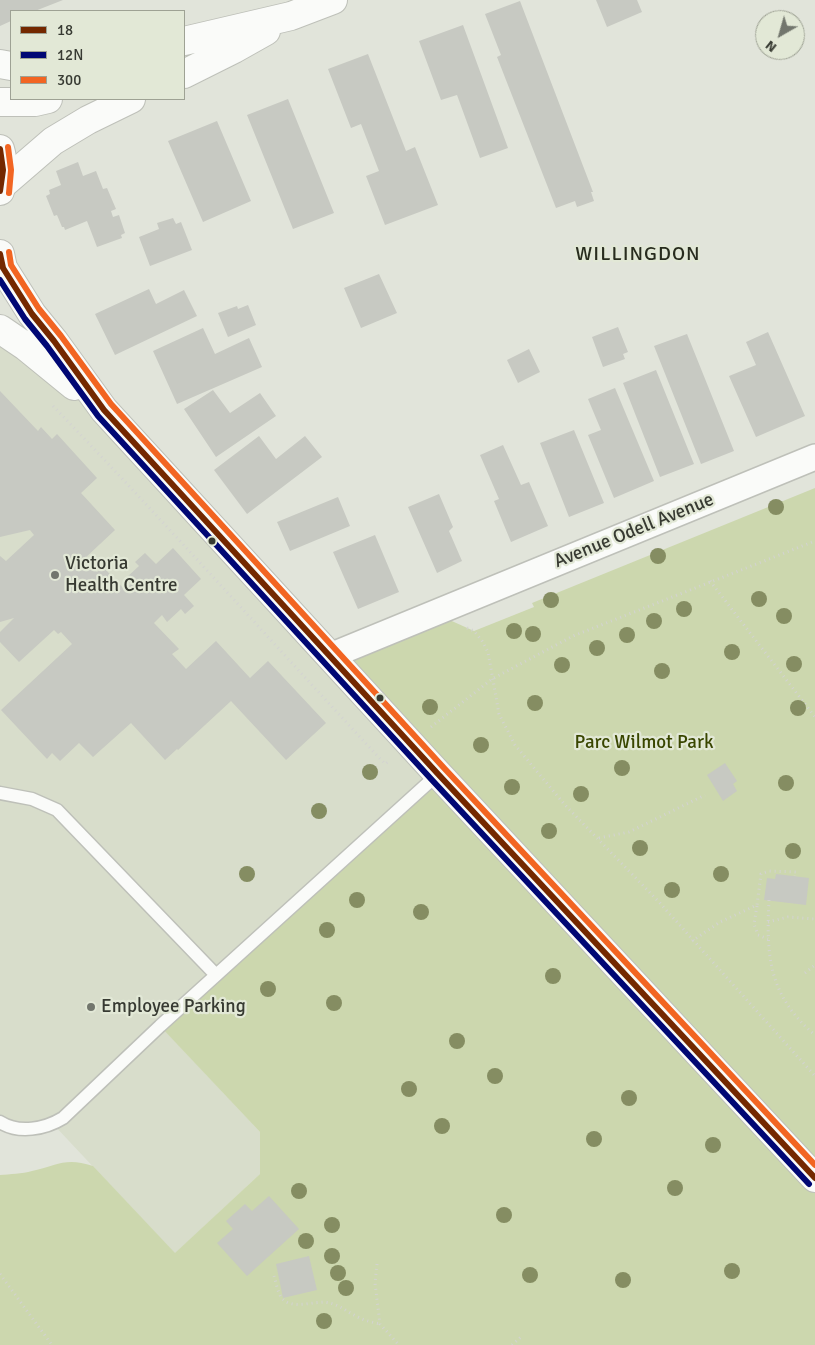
<!DOCTYPE html>
<style>
body{margin:0}
#map{position:relative;width:815px;height:1345px;overflow:hidden;background:#e1e4da;font-family:Signika,sans-serif}
canvas{display:block}
.legend{position:absolute;left:10px;top:10px;width:175px;height:90px;box-sizing:border-box;background:#e2e8d6;border:1px solid #9ea294;margin:0;padding:6px 9px;list-style:none;font-size:15px;color:#373a32}
.legend li{display:flex;align-items:center;gap:10px;height:25px}
.legend b{width:25px;border:1px solid #9ea294}
.north{position:absolute;left:755px;top:10px;width:50px;height:50px;box-sizing:border-box;background:#e2e8d6;border:1px solid #9ea294;border-radius:50%;rotate:218deg;font-size:14px;font-weight:700;line-height:20px;text-align:center;color:#373a32}
.north::after{content:'';display:block;margin:auto;width:18px;height:22px;background:#72766d;clip-path:polygon(50% 0,100% 100%,50% 72%,0 100%)}
</style>
<div id="map">
<canvas width="815" height="1345"></canvas>
<ul class="legend">
<li><b style="height:6px;background:#742800"></b>18</li>
<li><b style="height:6px;background:#000774"></b>12N</li>
<li><b style="height:6px;background:#f26522"></b>300</li>
</ul>
<div class="north">N</div>
</div>
<script>
const context = document.querySelector('canvas').getContext('2d');
context.lineJoin = 'round';
function paint(path, color) {
  context.fillStyle = color;
  context.fill(path, 'evenodd');
}
function stroke(path, color, width, dash) {
  context.strokeStyle = color;
  context.lineWidth = width;
  context.lineCap = dash ? 'butt' : 'round';
  context.setLineDash(dash || []);
  context.stroke(path);
}
function write(font, color, halo, rows, align = 'center') {
  context.font = font + ' Signika,sans-serif';
  context.lineWidth = 4.5;
  context.setLineDash([]);
  context.textBaseline = 'middle';
  context.strokeStyle = halo;
  context.fillStyle = color;
  for (const [text, x, y, turn = 0] of rows) {
    context.save();
    context.translate(x, y);
    context.rotate((+turn || 0) * Math.PI / 180);
    context.textAlign = isNaN(turn) ? turn : align;
    if (halo) context.strokeText(text, 0, 0);
    context.fillText(text, 0, 0);
    context.restore();
  }
}
paint(new Path2D(`
 M0 329 104 410 438 774 161 1026 260 1132V1174L175 1254 53 1124 0 1122Z`), '#d8ddcb');
paint(new Path2D(`
 M815 488V1345H0V1175C10 1174 22 1174 32 1171 58 1165 66 1157 93 1166L175 1253 260 1174V1132L160 1026 438 774 330 656 434 613 474 631 534 607 532 603Z`), '#ccd7ae');
paint(new Path2D(`
 M0 0H63L35 11H11V21L0 26Z
 M596 0H637L642 12 607 27Z
 M520 1 593 192H591L594 201 577 207 575 201 556 208 497 57 501 55 485 14Z
 M463 25 508 148 480 158 457 95 441 100 419 41Z
 M368 54 406 151 415 147 438 205 385 225 366 176 379 171 361 124 351 128 328 69Z
 M288 99 334 213 293 229 247 115Z
 M217 121 251 201 203 222 168 141Z
 M78 162 83 176 96 171 103 189 107 188 116 209 111 211 113 217 119 215 125 233 121 235 122 238 97 247 87 221 65 230 64 227H62L57 215 54 216 46 196 50 194 49 190 61 185 56 171Z
 M173 218 176 224 181 222 192 250 150 266 139 237 159 229 157 223Z
 M379 274 397 313 361 328 344 288Z
 M149 289 156 304 184 290 197 316 115 355 95 314Z
 M248 305 256 325 228 337 218 313 237 306 238 309Z
 M618 327 628 352 623 354 625 359 603 367 592 337Z
 M203 328 215 354 249 338 262 367 177 404 153 351Z
 M768 332 805 416 756 437 729 376 756 365 746 342Z
 M687 334 734 451 701 464 654 346Z
 M529 349 540 372 518 383 507 360Z
 M656 370 694 464 660 477 623 383Z
 M615 388 654 481 614 498 588 435 601 430 588 399Z
 M213 390 230 413 260 393 276 416 216 457 184 409Z
 M0 391 38 431 41 427 52 439 57 434 97 478 81 493 115 530 84 559 97 572 103 567 125 590 131 584 126 578 139 566 135 562 145 553 156 564 173 548 201 579 184 595 194 606 185 614 181 609 167 622 162 615 154 623 179 649 172 654 186 669 216 641 250 678 268 661 326 723 286 760 231 701 178 750 177 749 165 760 131 723 93 757 79 743 60 761 52 753 47 759 1 710 72 644 61 632 58 634 54 630 19 662 0 642V632L14 618 0 622V556L6 561 34 535 30 530 0 537Z
 M574 430 604 503 569 517 540 443Z
 M259 436 276 459 305 436 322 457 247 514 214 470Z
 M503 445 521 485 529 482 548 526 511 542 494 501 499 499 480 455Z
 M439 494 453 527 449 531 462 561 437 573 408 507Z
 M338 497 350 526 290 551 277 522Z
 M375 535 399 592 358 609 333 552Z
 M725 763 737 781 733 784 737 791 723 801 707 775Z
 M776 874 809 878 806 905 764 900 767 878 775 879Z
 M269 1196 299 1229 247 1276 217 1243 233 1229 226 1221 245 1204 252 1211Z
 M309 1256 317 1290 283 1298 276 1264Z`), '#c7c9c2');
const service = new Path2D(`
 M0 793 32 799 57 810 216 975
 M0 1122C19 1134 45 1129 63 1118L160 1026 438 774`);
const minor = new Path2D(`
 M330 656 815 457`);
const secondary = new Path2D(`
 M184 41 291 16 333 0
 M0 64 11 66
 M184 74 234 49 266 31
 M0 102H35L48 99
 M2 185 53 141 88 120 131 99`);
const primary = new Path2D(`
 M0 149C4 162 3 178 0 191
 M0 254 3 268 32 314 54 341 104 410 438 774 815 1178
 M0 329 25 346 74 386`);
stroke(service, '#bec0b9', 15);
stroke(minor, '#bec0b9', 28);
stroke(secondary, '#bec0b9', 30);
stroke(primary, '#bec0b9', 30);
stroke(new Path2D(`
 M53 406C166 523 274 645 385 764L389 761
 M710 581 815 717
 M467 628 474 631 482 641 488 652 499 714 515 745 565 805 659 902 815 1076
 M431 727 492 679 573 636 815 541
 M599 838 629 832 705 795
 M769 900C766 957 769 996 815 1035
 M757 906 754 924 758 935 768 939
 M768 922 788 917 815 919
 M692 941 720 922 757 905 761 874 769 871 796 872 795 876
 M805 973 815 965
 M377 1264 375 1283 380 1324 399 1345
 M0 1274 52 1345
 M274 1276C276 1282 277 1289 280 1295 289 1313 315 1299 330 1303 339 1305 346 1311 354 1315 362 1320 371 1322 380 1324
 M512 1345 522 1336`), '#d3d3d1', 3, [1, 4]);
stroke(service, '#fafbf9', 12);
stroke(minor, '#fafbf9', 25);
stroke(secondary, '#fafbf9', 28);
stroke(primary, '#fafbf9', 28);
stroke(new Path2D(`
 M0 149 3 170 0 191
 M0 254 3 268 32 314 54 341 104 410 438 774 815 1178`), '#742800', 6);
stroke(new Path2D(`
 M0 280 25 319 47 346 98 416 432 780 809 1184`), '#000774', 6);
stroke(new Path2D(`
 M8 147 11 170 9 193
 M9 252 11 265 39 309 61 336 111 404 444 768 815 1165`), '#f26522', 6);
context.fillStyle = '#858d62';
for (const [x, y] of [
 [776,507],
 [658,556],
 [759,599],
 [551,600],
 [684,609],
 [784,616],
 [654,621],
 [514,631],
 [533,634],
 [627,635],
 [597,648],
 [732,652],
 [794,664],
 [562,665],
 [662,671],
 [535,703],
 [430,707],
 [798,708],
 [481,745],
 [622,768],
 [370,772],
 [786,783],
 [512,787],
 [581,794],
 [319,811],
 [549,831],
 [640,848],
 [793,851],
 [247,874],
 [721,874],
 [672,890],
 [357,900],
 [421,912],
 [327,930],
 [553,976],
 [268,989],
 [334,1003],
 [457,1041],
 [495,1076],
 [409,1089],
 [629,1098],
 [442,1126],
 [594,1139],
 [713,1145],
 [675,1188],
 [299,1191],
 [504,1215],
 [332,1225],
 [306,1241],
 [332,1256],
 [732,1271],
 [338,1273],
 [530,1275],
 [623,1280],
 [346,1288],
 [324,1321]
]) {
  context.beginPath();
  context.arc(x, y, 8, 0, 2 * Math.PI);
  context.fill();
}
for (const [x, y, r, color] of [
 [212,541,4.5,"#373a32"],
 [55,575,5,"#72766d"],
 [380,698,4.5,"#373a32"],
 [91,1007,5,"#72766d"]
]) {
  const dot = new Path2D();
  dot.arc(x, y, r, 0, 2 * Math.PI);
  context.fillStyle = color;
  context.fill(dot);
  stroke(dot, '#e2e8d6', 2);
}
write('19px', '#373a32', '#e2e8d6', [
 ["Avenue Odell Avenue",634,531,-22]
]);
write('19px', '#373a32', '#e2e8d6', [
 ["Victoria",65,564],
 ["Health Centre",65,586],
 ["Employee Parking",101,1007]
], 'left');
write('19px', '#394600', '#e2e8d6', [
 ["Parc Wilmot Park",644,743]
]);
context.letterSpacing = '1px';
write('20px', '#282c1e', '#e2e8d6', [
 ["WILLINGDON",638,255]
]);
context.letterSpacing = '0px';
</script>
